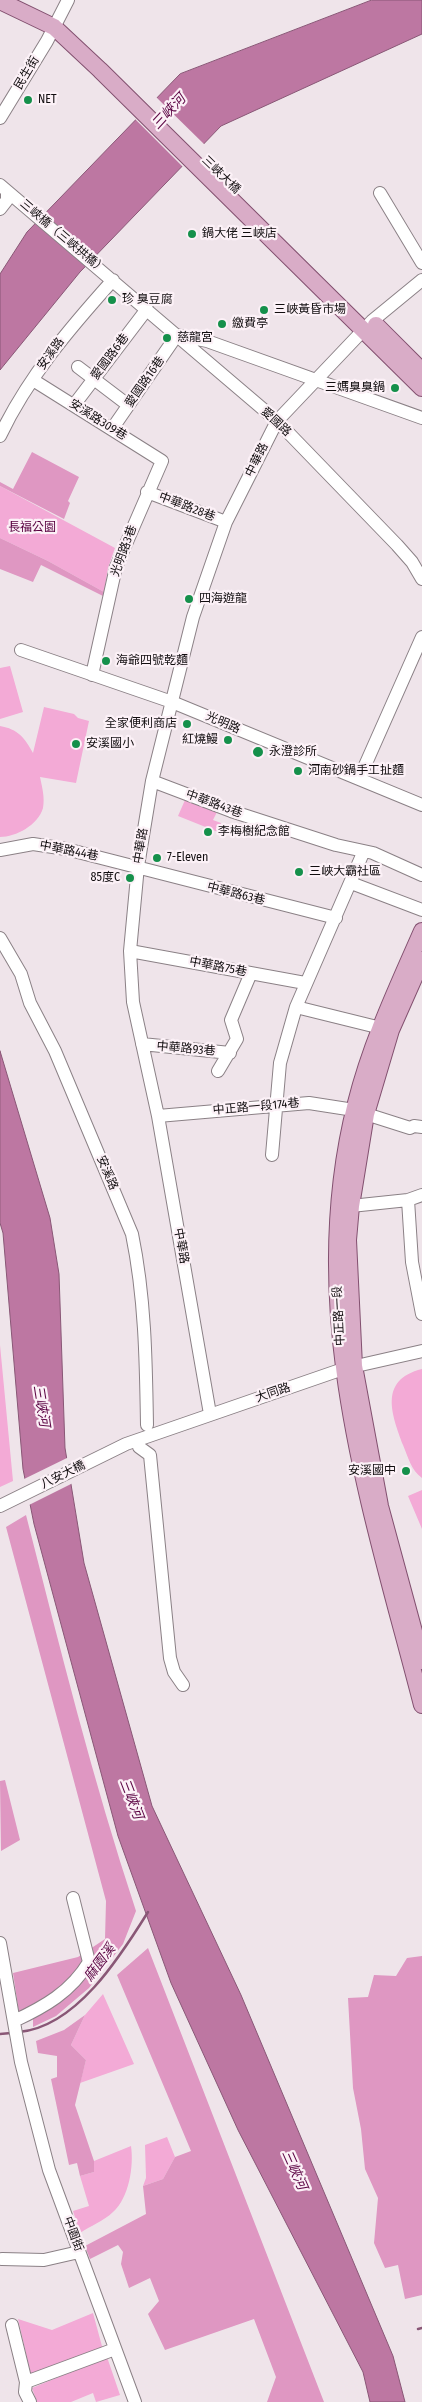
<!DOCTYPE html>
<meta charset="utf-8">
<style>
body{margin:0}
canvas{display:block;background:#efe4ea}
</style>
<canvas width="422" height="2402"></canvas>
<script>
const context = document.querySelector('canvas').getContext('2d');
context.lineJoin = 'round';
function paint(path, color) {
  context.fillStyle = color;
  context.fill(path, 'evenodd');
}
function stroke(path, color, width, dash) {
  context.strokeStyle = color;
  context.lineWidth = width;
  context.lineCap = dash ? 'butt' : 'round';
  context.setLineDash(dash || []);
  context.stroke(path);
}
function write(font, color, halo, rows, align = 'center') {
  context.font = font + ' "Fira Sans Condensed","Noto Sans TC",sans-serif';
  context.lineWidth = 4.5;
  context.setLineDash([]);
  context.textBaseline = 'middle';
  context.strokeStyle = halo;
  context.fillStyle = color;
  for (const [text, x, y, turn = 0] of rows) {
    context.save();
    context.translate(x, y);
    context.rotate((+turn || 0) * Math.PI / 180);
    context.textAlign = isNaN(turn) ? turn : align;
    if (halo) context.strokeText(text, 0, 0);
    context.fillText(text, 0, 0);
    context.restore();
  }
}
paint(new Path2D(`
 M0 486 115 548 108 568 104 592 48 561 0 538Z
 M10 666 23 712 0 719V668Z
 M44 707 74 714 78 718 89 721 76 783 40 777C42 787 45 797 43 808 38 825 16 837 0 837V726C18 729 25 738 33 753Z
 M185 800 217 812 213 820 221 823 218 832 178 816Z
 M0 1345 13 1481 0 1487Z
 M422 1369V1478C411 1470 408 1457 403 1445 392 1415 378 1380 422 1369Z
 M422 1490V1529L408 1496Z
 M103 1994 134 2064 80 2083 86 2060 71 2045 85 2015Z
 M167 2137 175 2157 163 2179 143 2186 146 2178 145 2145Z
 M131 2146C134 2166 129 2198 113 2212 104 2221 90 2226 80 2233L73 2211 89 2206 80 2176 94 2172V2161Z
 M93 2313 103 2350 31 2375 18 2319 52 2330Z
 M107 2357 120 2395 96 2402 93 2393 71 2402H37L32 2388Z`), '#f3aad6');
paint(new Path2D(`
 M32 452 79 477 68 501 70 503 64 519 0 486V482L13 489Z
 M0 538 48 561 104 592 103 596 41 565 33 582 0 569Z
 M26 1515C60 1648 93 1781 136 1911L123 1944 89 1988 56 2016 33 2027V2010L19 2013 13 1973 78 1957 105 1939 106 1901 6 1527Z
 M5 1780 20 1840 1 1851 0 1781Z
 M148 1948 324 2402H267L276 2377 254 2319 165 2350 148 2314 159 2301 150 2278 129 2288 121 2264 123 2252 118 2245 90 2259 85 2246 146 2214 143 2186 163 2179 175 2157 191 2151 117 1975Z
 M422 1956V2295L405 2299 398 2265 385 2268 374 2243 378 2198 365 2169 361 2129 353 2088 348 1998 368 1997 374 1975 396 1976 407 1958Z
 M85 2015 71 2045 86 2060 75 2105 94 2161V2172L80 2176 77 2163 69 2165 51 2079 57 2077V2056L38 2053 36 2041 64 2030Z`), '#df97c2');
const water = new Path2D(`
 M372 0H422V34L221 126 80 272 0 370V274L27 232 180 74Z
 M0 1051 50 1218 59 1274 65 1448 84 1563 152 1806 241 1995 393 2356 405 2402H370L363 2372 238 2130 171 1983 118 1836 34 1524 23 1469 3 1233 0 1223Z`);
paint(water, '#bd77a2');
stroke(water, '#895776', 1);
paint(new Path2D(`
 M155 96 206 146 184 168 134 118Z
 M69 1457 73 1483 27 1506 22 1480Z`), '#efe4ea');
stroke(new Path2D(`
 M19 2032C76 2027 120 1957 148 1912
 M0 2034 11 2033
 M418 2329 422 2328`), '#895776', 2.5);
const minor = new Path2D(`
 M0 118 47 41 68 0
 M0 185 277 421 397 545 412 562 422 579
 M380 193 422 263
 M0 209 7 200V191
 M78 367 128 405
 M33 380 162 461 116 567 92 675
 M74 405 147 309
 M112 429 177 335 207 341 422 418
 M0 436C28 377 70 328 113 280
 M147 492 226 522
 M21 650 172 702 422 805
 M359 779 422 637
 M152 781 231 811 336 845 373 853 422 875
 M0 850 33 844 66 849 336 918
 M351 883 422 910
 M0 938 21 974 30 1003 55 1051 132 1234C145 1297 146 1360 147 1425
 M130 951 305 983
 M296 1007 381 1028
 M142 1044 230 1053
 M218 1071 237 1039 231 1020 251 973
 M366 1114 410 1128 414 1126 422 1127
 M158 1116 309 1103 354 1110
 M272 1155 280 1063 296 1007 363 853
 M408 1200 412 1262 422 1314
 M351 1206 408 1200 422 1195
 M210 1414 158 1116 133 1002 130 951 138 866 152 781 193 617 226 522 277 421 372 321 422 280
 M139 1447 150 1455 170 1658 174 1672 183 1685
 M0 1506 126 1444 343 1369 422 1351
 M0 1943 21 2062 49 2170 135 2402
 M14 2021C44 2007 71 1992 89 1962L73 1898
 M2 2259 44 2260 79 2252
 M12 2325 26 2382
 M30 2402 25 2392 26 2382 115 2349`);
const major = new Path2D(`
 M0 1 54 27 100 70 422 388
 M376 325 422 371
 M422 931C397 988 371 1043 356 1103 303 1310 371 1507 422 1705
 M422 960 391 1030 366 1114 351 1206 348 1240 354 1366 380 1506 422 1661`);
stroke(minor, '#8b8186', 14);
stroke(major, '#82506f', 18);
stroke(minor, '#fff', 12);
stroke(major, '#d9acc7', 16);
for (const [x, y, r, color] of [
 [28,100,5,"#15904b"],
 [192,234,5,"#15904b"],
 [112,300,5,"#15904b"],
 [264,310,5,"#15904b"],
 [222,324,5,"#15904b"],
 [167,338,5,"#15904b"],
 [395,388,5,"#15904b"],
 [189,599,5,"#15904b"],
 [106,661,5,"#15904b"],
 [187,724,5,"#15904b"],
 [228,740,5,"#15904b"],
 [76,744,5,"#15904b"],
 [258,752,6,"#15904b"],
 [298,771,5,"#15904b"],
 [208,832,5,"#15904b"],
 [157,858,5,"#15904b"],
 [299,872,5,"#15904b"],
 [130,878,5,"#15904b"],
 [406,1471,5,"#15904b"]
]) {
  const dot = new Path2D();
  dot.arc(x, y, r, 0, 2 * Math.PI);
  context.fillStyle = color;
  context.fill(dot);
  stroke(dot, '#fcf1f7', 2);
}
write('12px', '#110d0f', '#fcf1f7', [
 ["民生街",27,73,-59],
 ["三峽大橋",221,175,44],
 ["三峽橋（三峽拱橋）",63,237,40],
 ["安溪路",51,354,-54],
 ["愛國路6巷",110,357,-53],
 ["愛國路16巷",145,382,-55],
 ["安溪路309巷",98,420,32],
 ["愛國路",276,422,43],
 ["中華路",257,460,-64],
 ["中華路28巷",187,507,21],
 ["光明路3巷",124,551,-70],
 ["光明路",223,723,23],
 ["中華路43巷",214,804,20],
 ["中華路",141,846,-81],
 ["中華路44巷",69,851,11],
 ["中華路63巷",236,894,14],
 ["中華路75巷",218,967,11],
 ["中華路93巷",186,1049,5],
 ["中正路一段174巷",256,1107,-5],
 ["安溪路",107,1173,67],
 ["中華路",181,1246,80],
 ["中正路一段",339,1316,-93],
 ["大同路",273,1393,-19],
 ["八安大橋",63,1475,-26],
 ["中園街",73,2234,70]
]);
write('12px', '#110d0f', '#fcf1f7', [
 ["NET",38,100],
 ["鍋大佬 三峽店",202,234],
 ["珍 臭豆腐",122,300],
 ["三峽黃昏市場",274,310],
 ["繳費亭",232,324],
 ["慈龍宮",177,338],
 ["三媽臭臭鍋",385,388,"right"],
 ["四海遊龍",199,599],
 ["海爺四號乾麵",116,661],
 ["全家便利商店",177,724,"right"],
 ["紅燒鰻",218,740,"right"],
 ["安溪國小",86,744],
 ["永澄診所",269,752],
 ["河南砂鍋手工扯麵",308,771],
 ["李梅樹紀念館",218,832],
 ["7-Eleven",167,858],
 ["三峽大霸社區",309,872],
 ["85度C",120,878,"right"],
 ["安溪國中",396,1471,"right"]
], 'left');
write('12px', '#57003f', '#fcf1f7', [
 ["長福公園",32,528]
]);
write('italic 14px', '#5c0544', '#fcf1f7', [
 ["三峽河",169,112,-47],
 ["三峽河",41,1406,81],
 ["三峽河",131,1799,69],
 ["麻園溪",100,1963,-53],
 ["三峽河",294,2170,66]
]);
</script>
